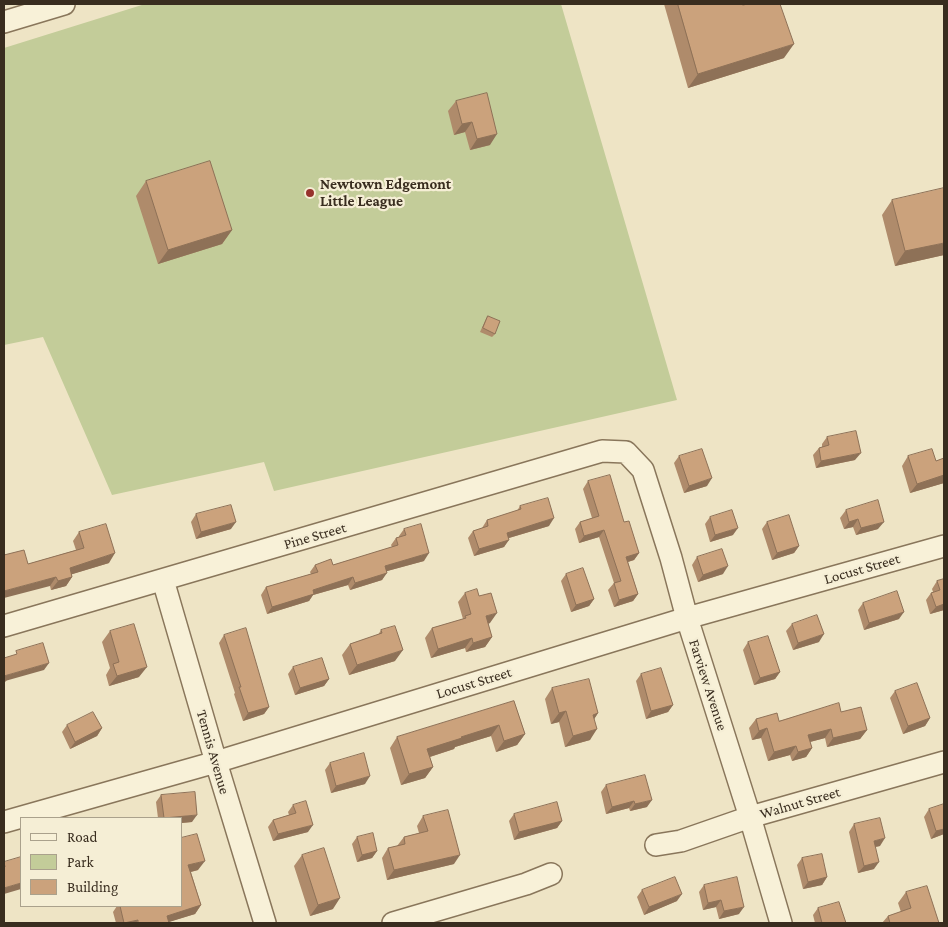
<!DOCTYPE html>
<style>
body{margin:0}
#map{position:relative;width:948px;height:927px;overflow:hidden;background:#eee4c5;font-family:"Crimson Pro",serif}
canvas{display:block}
.frame{position:absolute;inset:0;border:5px solid #392d1f;pointer-events:none}
.legend{position:absolute;left:20px;top:817px;width:162px;height:90px;box-sizing:border-box;background:#f5eed5;border:1px solid #aaa18c;margin:0;padding:6px 9px;list-style:none;font-size:15px;color:#392d1f}
.legend li{display:flex;align-items:center;gap:10px;height:25px}
.legend b{width:25px;border:1px solid #aaa18c}
</style>
<div id="map">
<canvas width="948" height="927"></canvas>
<div class="frame"></div>
<ul class="legend">
<li><b style="height:6px;background:#f8f1d8"></b>Road</li>
<li><b style="height:14px;background:#c3cc99"></b>Park</li>
<li><b style="height:14px;background:#cba27c"></b>Building</li>
</ul>
</div>
<script>
const context = document.querySelector('canvas').getContext('2d');
context.lineJoin = 'round';
function paint(path, color) {
  context.fillStyle = color;
  context.fill(path, 'evenodd');
}
function stroke(path, color, width, dash) {
  context.strokeStyle = color;
  context.lineWidth = width;
  context.lineCap = dash ? 'butt' : 'round';
  context.setLineDash(dash || []);
  context.stroke(path);
}
function write(font, color, halo, rows, align = 'center') {
  context.font = font + ' "Crimson Pro",serif';
  context.lineWidth = 4.5;
  context.setLineDash([]);
  context.textBaseline = 'middle';
  context.strokeStyle = halo;
  context.fillStyle = color;
  for (const [text, x, y, turn = 0] of rows) {
    context.save();
    context.translate(x, y);
    context.rotate((+turn || 0) * Math.PI / 180);
    context.textAlign = isNaN(turn) ? turn : align;
    if (halo) context.strokeText(text, 0, 0);
    context.fillText(text, 0, 0);
    context.restore();
  }
}
paint(new Path2D(`
 M145 4H561L677 400 274 491 264 462 112 495 43 337 4 345V48Z`), '#c3cc99');
const minor = new Path2D(`
 M4 22 64 4
 M163 580 216 762 265 923
 M4 626 602 451 626 452 643 470 671 558 687 618 750 817 781 923
 M4 822 216 762 687 618 944 546
 M656 845 681 841 750 817 944 762
 M393 923 526 884 551 874`);
stroke(minor, '#89765b', 24);
stroke(minor, '#f8f1d8', 21);
paint(new Path2D(`
 M664 4H741L784 58 688 88Z
 M456 101 490 145 470 150 465 132 454 135 448 111Z
 M146 181 232 230 222 244 158 264 136 196Z
 M892 200 944 255 895 266 882 215Z
 M488 316 495 334 492 337 480 332 486 319Z
 M827 437 855 460 816 468 813 455 819 448 822 447V444Z
 M679 456 707 486 684 493 674 463Z
 M908 456 936 461 944 458V483L910 493 902 466Z
 M588 481 624 522 639 553 634 560 628 562 638 594 633 601 614 607 608 590 614 583 599 537 579 543 575 529 580 522 592 518 583 489Z
 M520 506 549 526 509 538 504 547 474 556 468 538 473 531 482 528 487 520 517 511Z
 M846 510 878 529 856 535 853 527 844 529 840 518Z
 M196 514 231 529 196 539 191 522Z
 M710 517 733 535 710 542 705 524Z
 M767 522 799 546 794 553 772 560 762 529Z
 M404 529 424 561 387 571 382 580 350 590 348 585 313 595 309 601 267 614 261 595 266 587 311 574 310 572 315 565H333L392 547 391 545 396 538 399 537V536Z
 M79 532 109 563 72 574V577L66 586 51 590 50 586 28 564 76 550 73 541Z
 M697 557 723 574 698 582 692 565Z
 M566 574 594 599 589 606 571 612 561 581Z
 M944 579V610L930 614 926 600 931 593 933 592 932 589 937 581Z
 M465 593 479 596 490 623 488 624 492 637 485 647 466 652 465 648 431 658 425 638 432 628 463 619 458 602Z
 M863 603 899 619 864 630 858 610Z
 M792 624 819 642 793 650 786 631Z
 M381 630 395 661 349 675 342 655 350 644 378 635Z
 M110 631 139 677 109 686 106 675 110 668 102 642Z
 M224 635 269 707 264 714 243 721 234 694 235 693 219 643Z
 M748 642 780 672 775 679 754 685 743 650Z
 M293 667 329 679 324 686 295 695 288 674Z
 M641 674 673 705 668 712 646 719 636 681Z
 M552 688 598 713 594 719 590 740 565 747 559 722 551 724 545 699Z
 M895 691 930 718 925 726 903 734 890 698Z
 M514 701 525 734 517 745 496 752 491 736 455 747 454 749 430 757 433 767 425 778 401 785 390 748 397 737Z
 M841 712 867 730 860 739 827 747 825 738 810 742 812 748 806 757 792 761 790 755 768 761 761 738 752 740 749 728 756 719 779 721Z
 M67 725 102 728 97 736 70 749 62 732Z
 M330 763 365 784 331 793 325 770Z
 M606 785 647 807 630 811 629 808 606 814 601 792Z
 M161 795 192 822 181 823V818H158L156 802Z
 M293 805 308 832 273 841 268 827 273 820 289 815 288 812Z
 M929 809 944 834 931 839 924 817Z
 M514 814 562 821 557 828 514 840 509 821Z
 M423 816 454 864 387 880 382 858 388 848 397 846 404 837 419 833 417 826Z
 M854 824 880 846 875 847 874 869 858 873 849 832Z
 M357 837 377 851 372 858 357 862 352 844Z
 M181 838 198 870 191 872 201 905 195 914 168 922 169 923H116L113 912 117 906H181Z
 M302 855 333 909 310 916 294 866Z
 M802 858 827 877 822 885 803 889 797 865Z
 M704 885 739 914 719 919 716 907 703 910 699 892Z
 M642 890 677 901 644 915 637 897Z
 M906 892 939 923H882L888 916 901 912 898 903Z
 M818 908 846 923H815L813 915Z`), '#af8b6b');
paint(new Path2D(`
 M794 44 784 58 688 88 698 74Z
 M472 122 465 132 454 135 462 124Z
 M497 134 490 145 470 150 477 139Z
 M232 230 222 244 158 264 168 250Z
 M944 243V255L895 266 905 251Z
 M861 453 855 460 816 468 821 461Z
 M944 475V483L910 493 917 484Z
 M712 478 707 486 684 493 689 486Z
 M554 518 549 526 502 540 507 533Z
 M858 519 853 527 844 529 849 522Z
 M236 522 231 529 196 539 201 532Z
 M884 522 878 529 856 535 861 528Z
 M738 528 733 535 710 542 715 535Z
 M604 530 599 537 579 543 584 536Z
 M509 540 504 547 474 556 479 549Z
 M799 546 794 553 772 560 777 553Z
 M115 553 109 563 63 577 70 568Z
 M429 553 424 561 380 573 385 566Z
 M639 553 634 560 621 564 626 557Z
 M728 566 723 574 698 582 703 575Z
 M387 573 382 580 350 590 355 583Z
 M56 577 50 586 4 598V591Z
 M72 577 66 586 51 590 58 581Z
 M353 577 348 585 313 595 309 601 267 614 272 607 313 590Z
 M638 594 633 601 614 607 619 600Z
 M594 599 589 606 571 612 576 605Z
 M944 604V610L930 614 936 607Z
 M904 612 899 619 864 630 869 623Z
 M497 613 490 623 479 626 486 616Z
 M824 634 819 642 793 650 798 643Z
 M492 637 485 647 466 652 473 643Z
 M472 638 465 648 431 658 438 649Z
 M403 650 395 661 349 675 357 665Z
 M49 663 44 670 5 681 4 683V676Z
 M147 667 139 677 109 686 117 676Z
 M780 672 775 679 754 685 760 678Z
 M329 679 324 686 295 695 300 688Z
 M673 705 668 712 646 719 651 711Z
 M269 707 264 714 243 721 248 713Z
 M566 711 559 722 551 724 559 713Z
 M598 713 591 724 593 715Z
 M930 718 925 726 903 734 908 726Z
 M499 725 491 736 455 747 454 749 420 760 427 749 461 737Z
 M102 728 97 736 70 749 75 742Z
 M767 728 761 738 752 740 759 731Z
 M597 729 590 740 565 747 573 736Z
 M831 729 825 738 802 744 808 735Z
 M867 730 860 739 827 747 833 738Z
 M525 734 517 745 496 752 504 741Z
 M796 746 790 755 768 761 774 752Z
 M812 748 806 757 792 761 798 752Z
 M433 767 425 778 401 785 409 774Z
 M370 776 365 784 331 793 336 786Z
 M652 800 647 807 630 811 635 804Z
 M634 801 629 808 606 814 612 807Z
 M197 815 192 822 181 823V818H163Z
 M562 821 557 828 514 840 519 832Z
 M313 825 308 832 273 841 278 834Z
 M944 829V834L931 839 936 831Z
 M885 838 880 846 869 848 874 841Z
 M377 851 372 858 357 862 362 855Z
 M460 855 454 864 387 880 394 870Z
 M205 861 198 870 182 874 188 865Z
 M879 862 874 869 858 873 864 866Z
 M827 877 822 885 803 889 808 882Z
 M21 883V889L4 894V888Z
 M682 894 677 901 644 915 649 907Z
 M340 898 333 909 310 916 318 905Z
 M721 900 716 907 703 910 708 903Z
 M201 905 195 914 166 923 167 916Z
 M744 907 739 914 719 919 724 911Z
 M138 920 136 923H126Z`), '#8e7157');
const building = new Path2D(`
 M678 4H741L743 5 748 4H780L794 44 698 74Z
 M487 93 497 134 477 139 472 122 462 124 456 101Z
 M210 161 232 230 168 250 146 181Z
 M944 188V243L905 251 892 200Z
 M488 316 500 321 495 334 483 328Z
 M856 431 861 453 821 461 819 448 829 445 827 437Z
 M702 449 712 478 689 486 679 456Z
 M932 449 936 461 944 458V475L917 484 908 456Z
 M610 475 624 522 629 521 639 553 626 557 638 594 619 600 614 583 621 581 604 530 584 536 580 522 599 516 588 481Z
 M548 498 554 518 507 533 509 540 479 549 473 531 488 526 487 520 521 509 520 506Z
 M878 500 884 522 861 528 858 519 849 522 846 510Z
 M231 505 236 522 201 532 196 514Z
 M732 510 738 528 715 535 710 517Z
 M789 515 799 546 777 553 767 522Z
 M106 524 115 553 70 568 72 577 58 581 56 577 4 591V555L24 550 28 564 84 548 79 532Z
 M421 524 429 553 385 566 387 573 355 583 353 577 313 590 314 594 272 607 266 587 318 572 315 565 331 559 333 565 398 545 396 538 406 535 404 529Z
 M722 549 728 566 703 575 697 557Z
 M583 568 594 599 576 605 566 574Z
 M944 579V604L936 607 931 593 940 590 937 581Z
 M477 589 479 596 491 593 497 613 486 616 492 637 473 643 472 638 438 649 432 628 466 618 465 616 471 614 465 593Z
 M897 591 904 612 869 623 863 603Z
 M817 615 824 634 798 643 792 624Z
 M134 624 147 667 117 676 113 664 119 662 110 631Z
 M395 626 403 650 357 665 350 644 382 633 381 630Z
 M246 628 269 707 248 713 239 687H241L224 635Z
 M768 636 780 672 760 678 748 642Z
 M43 643 49 663 4 676 6 681H4V658L17 654 16 651Z
 M322 658 329 679 300 688 293 667Z
 M661 668 673 705 651 711 641 674Z
 M589 679 598 713 593 715 597 729 573 736 566 711 559 713 552 688Z
 M917 683 930 718 908 726 895 691Z
 M514 701 525 734 504 741 499 725 461 737 462 738 427 749 433 767 409 774 397 737Z
 M839 703 841 712 861 707 867 730 833 738 831 729 808 735 812 748 798 752 796 746 774 752 767 728 759 731 756 719 777 713 779 721Z
 M93 712 102 728 75 742 67 725Z
 M364 753 370 776 336 786 330 763Z
 M645 775 652 800 635 804 634 801 612 807 606 785Z
 M195 792 197 815 164 818 161 795Z
 M306 801 313 825 278 834 273 820 296 813 293 805Z
 M557 802 562 821 519 832 514 814Z
 M944 804V829L936 831 929 809Z
 M448 810 460 855 394 870 388 848 405 844 404 837 428 831 423 816Z
 M880 818 885 838 874 841 879 862 864 866 854 824Z
 M373 833 377 851 362 855 357 837Z
 M197 834 205 861 188 865 201 905 167 916 169 923H138V920L124 923 120 906H181V838Z
 M324 848 340 898 318 905 302 855Z
 M822 854 827 877 808 882 802 858Z
 M21 857V883L4 888V868L5 867 4 862Z
 M675 877 682 894 649 907 642 890Z
 M737 877 744 907 724 911 721 900 708 903 704 885Z
 M927 886 939 923H890L888 916 911 908 906 892Z
 M839 902 846 923H822L818 908Z`);
paint(building, '#cba27c');
stroke(building, '#8e7157', 1);
for (const [x, y, r, color] of [
 [310,193,5,"#97322c"]
]) {
  const dot = new Path2D();
  dot.arc(x, y, r, 0, 2 * Math.PI);
  context.fillStyle = color;
  context.fill(dot);
  stroke(dot, '#f5eed5', 2);
}
write('bold 15px', '#392d1f', '#f5eed5', [
 ["Newtown Edgemont",320,184],
 ["Little League",320,201]
], 'left');
write('15px', '#392d1f', '#f5eed5', [
 ["Pine Street",315,536,-16],
 ["Locust Street",862,569,-16],
 ["Locust Street",474,683,-17],
 ["Farview Avenue",708,685,72],
 ["Tennis Avenue",213,752,74],
 ["Walnut Street",800,803,-16]
]);
</script>
